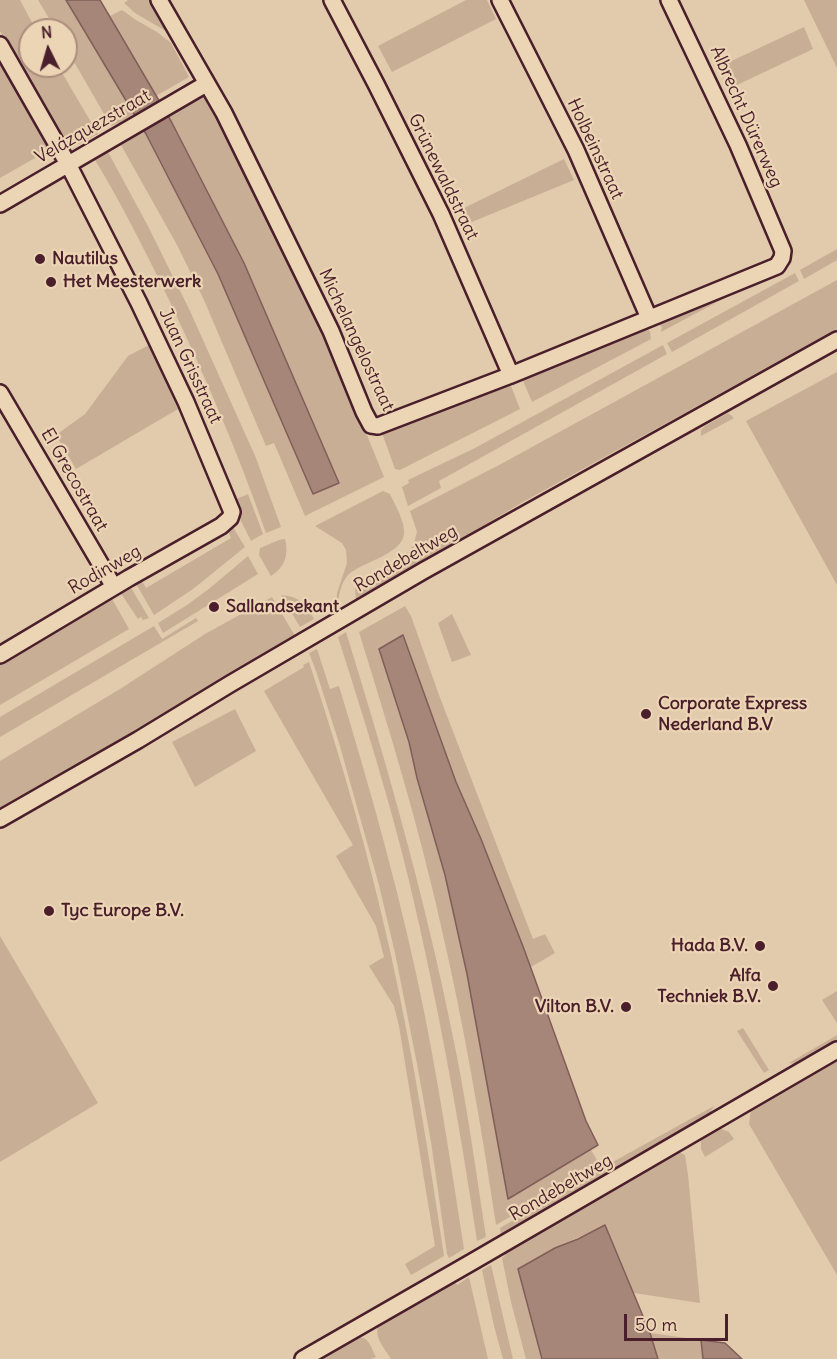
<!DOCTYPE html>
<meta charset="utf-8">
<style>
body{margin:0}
#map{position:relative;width:837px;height:1359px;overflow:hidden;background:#e2caac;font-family:Delius,sans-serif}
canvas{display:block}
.north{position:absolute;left:18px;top:18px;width:60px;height:60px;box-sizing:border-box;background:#ecd5b4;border:2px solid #ab8c7d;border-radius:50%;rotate:355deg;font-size:16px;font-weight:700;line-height:24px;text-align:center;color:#4a1f2b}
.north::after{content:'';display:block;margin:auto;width:21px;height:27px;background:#4a1f2b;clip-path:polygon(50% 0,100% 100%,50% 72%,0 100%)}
.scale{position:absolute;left:624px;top:1314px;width:104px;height:27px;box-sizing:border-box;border:3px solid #4a1f2b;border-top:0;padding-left:8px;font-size:18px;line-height:21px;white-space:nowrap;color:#4a1f2b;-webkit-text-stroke:4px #ecd5b4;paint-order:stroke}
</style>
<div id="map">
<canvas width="837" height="1359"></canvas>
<div class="north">N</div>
<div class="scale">50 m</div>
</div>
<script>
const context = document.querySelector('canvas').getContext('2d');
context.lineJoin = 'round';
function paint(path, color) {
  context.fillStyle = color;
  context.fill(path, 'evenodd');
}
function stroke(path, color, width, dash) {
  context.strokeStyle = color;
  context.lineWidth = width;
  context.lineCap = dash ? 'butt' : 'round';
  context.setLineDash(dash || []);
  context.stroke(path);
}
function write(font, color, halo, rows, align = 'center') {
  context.font = font + ' Delius,sans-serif';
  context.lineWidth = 4.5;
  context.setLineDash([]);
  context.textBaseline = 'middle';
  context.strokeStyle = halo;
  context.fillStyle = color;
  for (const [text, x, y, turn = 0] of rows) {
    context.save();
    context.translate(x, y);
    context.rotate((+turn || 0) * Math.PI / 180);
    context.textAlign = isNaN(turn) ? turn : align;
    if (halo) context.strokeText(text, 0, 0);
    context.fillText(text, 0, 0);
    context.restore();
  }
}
paint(new Path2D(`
 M0 0H20L36 30H30V66H58L98 134 76 145 64 144 0 31Z
 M38 0H66L134 114 125 121 111 126 66 48V30H56Z
 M128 0H154L176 37 135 13 124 3Z
 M466 0H487L496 19 392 72 378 46Z
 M804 0H837V68Z
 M122 10 136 20 157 32 171 43 189 77 156 96 110 16Z
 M804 27 813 49 735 86 725 64Z
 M0 65 49 150 0 178Z
 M205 94 235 148 323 327 384 477 305 516 274 443 266 446 204 300 177 245 121 145 144 131 218 274 313 494 339 483 244 263 168 115Z
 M108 152 149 228 190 311 256 458 281 527 266 533C238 453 206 378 170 302 146 253 123 206 95 160Z
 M564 159 574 180 467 224 460 210Z
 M837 249V260L804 279 800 270Z
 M779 269 661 332 662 327 655 320Z
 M795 273 799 281 672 352 667 343Z
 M837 280V329L523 502 356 602 355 589 361 581 404 557 413 546 417 532 410 511 501 464Z
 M645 325 650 332 651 339 532 402 521 376Z
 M149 345 178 409 76 469 56 435 85 414 128 356Z
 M663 345 667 354 439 481 441 488 408 506 402 487 409 483 408 480 475 448Z
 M837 372V585L746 421Z
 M509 381 520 409 400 470 395 469 382 433Z
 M728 413 734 418 701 436V430L705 426Z
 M383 491 390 494C395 505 405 521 404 534 402 554 363 562 349 574 341 582 339 594 338 605L336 606 337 593 347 563 346 550 342 543 315 526Z
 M248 494 263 534 251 541 241 521 234 500Z
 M231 524 245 547 193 589 154 615 135 582 141 579 146 588 231 538 226 527Z
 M285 539C289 555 285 567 271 576L259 555 260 548 279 540Z
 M248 556 258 574 163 633 158 623 187 605 210 588Z
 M130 586 149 618 143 620 141 617 138 619 120 592Z
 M281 595C300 597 305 603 314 619L300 627Z
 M111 597 129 629 0 705V662Z
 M272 597 295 636 292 639 0 809V761L120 689 205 634Z
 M405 606 411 616 439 695 533 939 545 934 555 953 531 967 481 839 456 782 404 636 379 649 409 742 417 778 445 875 467 974 509 1198 591 1150 600 1165 496 1225C481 1125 464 1025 441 926 419 827 389 729 359 632Z
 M452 614 471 655 452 662 438 623Z
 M196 618 198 621 0 737V717L154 626 162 639Z
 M346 632C390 774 430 916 458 1062 469 1120 477 1178 486 1237L477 1241C459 1121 438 1003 410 885 390 801 364 719 338 637Z
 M317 649 330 689 339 686C372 795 403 905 425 1016 440 1093 452 1171 464 1249L449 1258 447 1254 431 1142 417 1064 395 953 379 885 339 743 316 671 309 653Z
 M309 662C341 758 369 856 391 955 413 1055 429 1155 444 1256L411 1275 405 1264 435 1246 399 1026 394 1006 369 966 384 957 376 926 336 856 353 845 264 691 304 667 303 665Z
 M235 709 256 751 195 787 172 742Z
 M0 936 98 1103 0 1162Z
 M837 991V1023L822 1000Z
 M743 1028 769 1070 764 1073 737 1031Z
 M837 1035V1040L799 1062 796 1064 789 1063Z
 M837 1059V1275L749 1124 751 1109Z
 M714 1106 709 1115 501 1235 500 1228 600 1169Z
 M719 1128 729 1132 734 1139 705 1157 701 1149V1140Z
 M673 1152H679L685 1155 688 1175 700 1303 634 1293 605 1225 555 1248 527 1304 542 1359H526L511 1302 502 1258 505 1256 503 1250Z
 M491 1265 513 1359H503L494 1326 482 1270Z
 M469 1277 488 1359H391C384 1347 372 1336 380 1322L453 1280 457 1285Z
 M650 1333 701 1340 703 1359H658Z
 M355 1337C369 1336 370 1345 376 1357L371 1359H318Z`), '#c9ae96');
const water = new Path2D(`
 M66 0H100L171 121 244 263 339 483 313 494 218 274 146 134Z
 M403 635 456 782 481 839 524 949 586 1121 598 1145 508 1199 467 974 445 875 417 778 409 742 379 649Z
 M605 1225 650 1333 658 1359H542L518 1269 555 1248 578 1239Z
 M701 1340 725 1343 742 1359H703Z`);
paint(water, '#a68678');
stroke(water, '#815d59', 1.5);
const minor = new Path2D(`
 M159 0 224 113 331 331 364 412 371 425 378 426 511 375 777 266 782 258 783 251 738 145 669 0
 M332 0 376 84 441 214 511 375
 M500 0 576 150 649 318
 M0 45 68 164 139 303 186 402 232 512 230 518 221 526 129 578 0 655
 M0 204 206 84
 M0 393 114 587
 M0 819 138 740 230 684 423 571 837 340
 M303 1359 472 1262 837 1050`);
stroke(minor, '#4a1f2b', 20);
stroke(minor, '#ecd5b4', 15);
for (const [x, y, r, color] of [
 [40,259,6,"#4a1f2b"],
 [51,282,6,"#4a1f2b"],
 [214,607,6,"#4a1f2b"],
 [646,714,6,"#4a1f2b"],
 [49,911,6,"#4a1f2b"],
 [760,946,6,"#4a1f2b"],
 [773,986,6,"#4a1f2b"],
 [626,1007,6,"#4a1f2b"]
]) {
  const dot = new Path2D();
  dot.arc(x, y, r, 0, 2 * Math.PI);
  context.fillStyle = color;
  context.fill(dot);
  stroke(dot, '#ecd5b4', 2);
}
write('18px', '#4a1f2b', '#ecd5b4', [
 ["Albrecht Dürerweg",746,117,66],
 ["Velázquezstraat",93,127,-30],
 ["Holbeinstraat",595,149,65],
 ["Grünewaldstraat",443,177,64],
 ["Michelangelostraat",356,340,65],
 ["Juan Grisstraat",190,366,65],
 ["El Grecostraat",74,480,60],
 ["Rondebeltweg",406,559,-30],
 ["Rodinweg",105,570,-30],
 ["Rondebeltweg",561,1188,-30]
]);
write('bold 18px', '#4a1f2b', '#ecd5b4', [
 ["Nautilus",52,259],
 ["Het Meesterwerk",63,282],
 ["Sallandsekant",226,607],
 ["Corporate Express",658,704],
 ["Nederland B.V",658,725],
 ["Tyc Europe B.V.",61,911],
 ["Hada B.V.",748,946,"right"],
 ["Alfa",761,976,"right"],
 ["Techniek B.V.",761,997,"right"],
 ["Vilton B.V.",614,1007,"right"]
], 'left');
</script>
